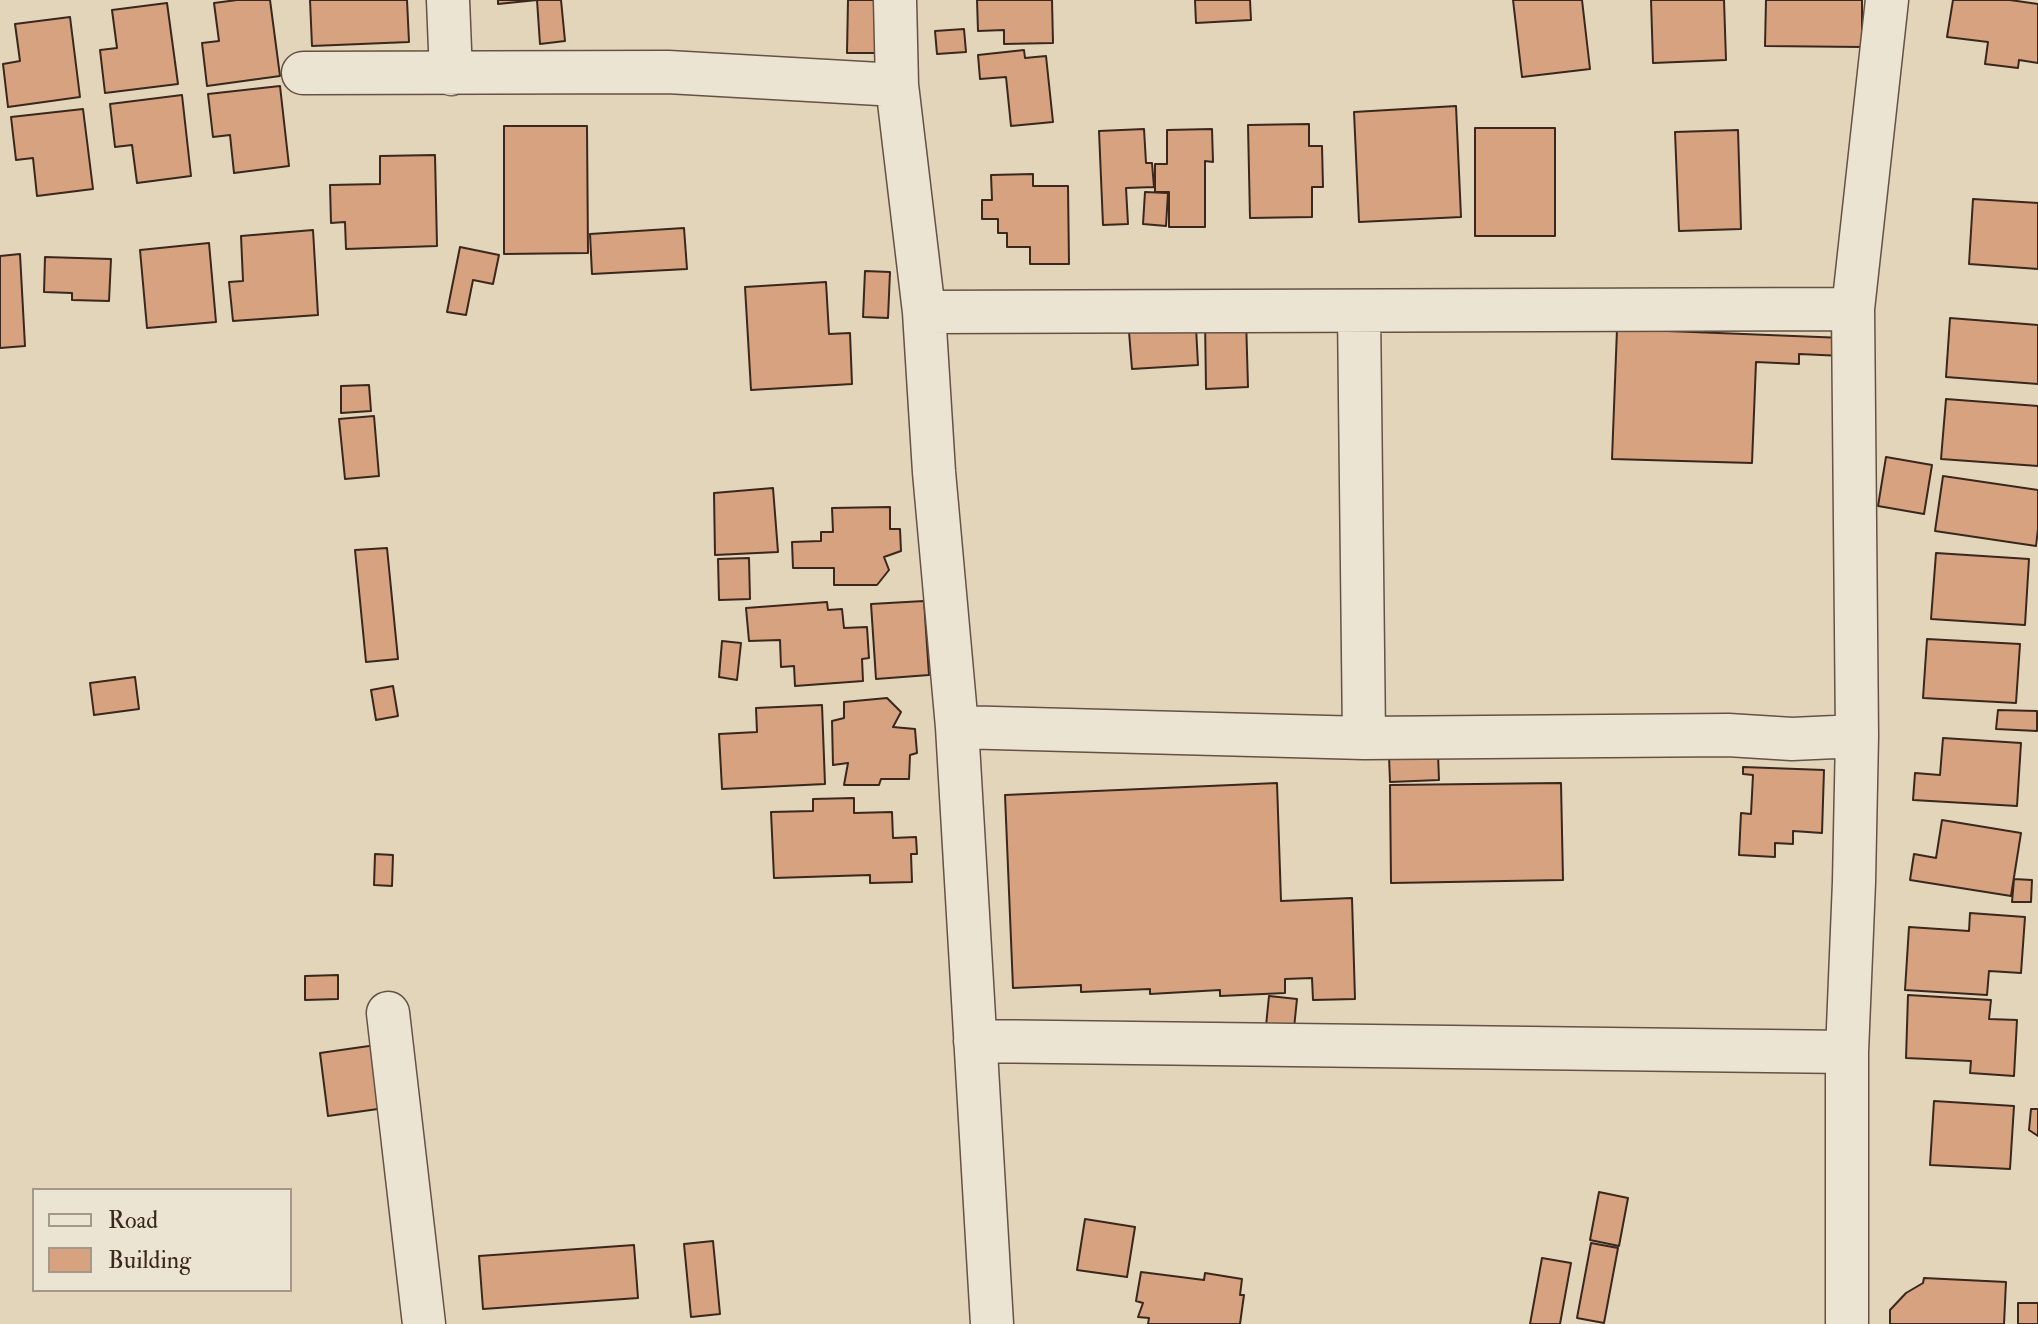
<!DOCTYPE html>
<style>
body{margin:0}
#map{position:relative;width:2038px;height:1324px;overflow:hidden;background:#e2d5ba;font-family:"IM FELL Double Pica",serif}
canvas{display:block}
.legend{position:absolute;left:32px;top:1188px;width:260px;height:104px;box-sizing:border-box;background:#ece4d2;border:2px solid #a5988a;margin:0;padding:10px 14px;list-style:none;font-size:24px;color:#3a271d}
.legend li{display:flex;align-items:center;gap:16px;height:40px}
.legend b{width:40px;border:2px solid #a5988a}
</style>
<div id="map">
<canvas width="2038" height="1324"></canvas>
<ul class="legend">
<li><b style="height:10px;background:#ece4d2"></b>Road</li>
<li><b style="height:22px;background:#d6a27f"></b>Building</li>
</ul>
</div>
<script>
const context = document.querySelector('canvas').getContext('2d');
context.lineJoin = 'round';
function paint(path, color) {
  context.fillStyle = color;
  context.fill(path, 'evenodd');
}
function stroke(path, color, width, dash) {
  context.strokeStyle = color;
  context.lineWidth = width;
  context.lineCap = dash ? 'butt' : 'round';
  context.setLineDash(dash || []);
  context.stroke(path);
}
const building = new Path2D(`
 M237 0H270L280 76 207 86 202 43 219 41 214 3Z
 M310 0H407L409 42 312 46Z
 M498 0H561L565 41 540 44 537 0 498 4Z
 M848 0H884V53H847Z
 M977 0H1052L1053 43 1004 44V30L978 31Z
 M1195 0H1250L1251 20 1196 23Z
 M1513 0H1582L1590 69 1522 77Z
 M1651 0H1724L1726 60 1653 63Z
 M1766 0H1862V47L1765 46Z
 M1953 0H2010L2038 4V63L2019 60 2018 68 1985 64 1988 42 1947 37Z
 M167 3 178 84 105 93 100 50 117 48 112 10Z
 M70 17 80 97 8 107 3 64 20 61 15 24Z
 M964 29 966 52 937 54 935 31Z
 M1024 50 1025 58 1046 56 1053 122 1011 126 1006 77 980 79 978 55Z
 M280 86 289 166 234 173 230 135 213 137 208 94Z
 M182 95 191 176 137 183 132 145 115 147 110 104Z
 M1456 106 1461 217 1359 222 1354 112Z
 M83 109 93 189 37 196 33 158 16 160 11 117Z
 M1309 124V146H1322L1323 187H1312V217L1250 218 1248 125Z
 M504 126H587L588 253 504 254Z
 M1475 128H1555V236H1475Z
 M1144 129 1146 163H1152L1154 187 1126 188 1128 224 1103 225 1099 131Z
 M1212 129 1213 162 1205 161V227H1169V192H1155V164H1167V130Z
 M1738 130 1741 229 1679 231 1675 132Z
 M435 155 437 246 346 249 345 222 331 223 330 185 380 184V156Z
 M1033 174V186H1068L1069 264H1030V247H1007V233H998V219H982V200H992L991 175Z
 M1145 192 1168 193 1166 226 1143 224Z
 M1973 199 2038 203V269L1969 264Z
 M684 228 687 269 592 274 590 234Z
 M313 230 318 315 233 321 229 282 243 281 241 236Z
 M209 243 216 322 147 328 140 250Z
 M460 247 499 255 493 284 473 280 466 315 447 312Z
 M20 254 25 346 0 348V256Z
 M45 257 111 259 109 301 72 300V293L44 292Z
 M865 271 890 272 888 318 863 317Z
 M826 282 829 334 850 333 852 384 751 390 745 287Z
 M1246 318 1248 387 1206 389 1205 319Z
 M1950 318 2038 325V384L1946 377Z
 M1196 327 1198 365 1132 369 1129 332Z
 M1617 329 1844 338 1843 356 1799 354V364L1756 362 1752 463 1612 459Z
 M369 385 371 411 341 413V386Z
 M1946 399 2038 406V466L1941 459Z
 M374 416 379 476 345 479 339 419Z
 M1886 457 1932 465 1924 514 1878 506Z
 M1943 476 2038 490V529L2036 546 1935 531Z
 M773 488 778 552 715 555 714 493Z
 M890 507V529H900L901 551 884 557 889 570 877 585H834V568H793L792 542 821 541V532H833L832 508Z
 M387 548 398 659 366 662 355 550Z
 M1936 553 2029 559 2025 625 1931 619Z
 M749 558 750 599 719 600 718 559Z
 M924 601 929 675 876 679 871 604Z
 M827 602 828 610 842 609 844 628 867 627 869 658 862 659 863 681 795 686 794 666 781 667 780 640 749 641 746 608Z
 M1927 639 2020 644 2016 703 1923 698Z
 M722 641 741 643 737 680 719 677Z
 M135 677 139 709 94 715 90 683Z
 M393 686 398 716 376 720 371 690Z
 M887 698 901 712 893 727 915 729 917 753 910 755 909 779H881L879 785H844L848 763 833 765 832 721 844 718V702Z
 M822 705 825 784 722 789 719 734 757 732 756 708Z
 M1998 710 2037 711V731L1996 729Z
 M1943 738 2021 743 2017 806 1913 800 1915 773 1940 775Z
 M1438 754 1439 780 1390 782 1389 756Z
 M1743 767 1824 770 1822 833 1793 831V844L1775 843V857L1739 855 1741 813 1751 814 1753 775 1743 774Z
 M1277 783 1281 901 1352 898 1355 999 1313 1000 1312 978 1285 979V993L1220 996V990L1150 994V989L1081 992V985L1013 988 1005 795Z
 M1561 783 1563 880 1391 883 1390 785Z
 M854 798V813L892 812 893 838 916 837 917 854H911L912 882 870 883V875L774 878 771 812 813 811V799Z
 M1942 820 2021 833 2011 896 1910 880 1914 854 1936 858Z
 M375 854 393 855 392 886 374 885Z
 M2014 879 2032 880 2031 902H2012Z
 M1970 913 2025 917 2021 973 1989 971 1987 995 1905 990 1909 927 1969 931Z
 M338 975V999L305 1000V976Z
 M1908 995 1991 1000 1989 1019 2017 1020 2014 1076 1970 1073 1971 1061 1906 1058Z
 M1269 996 1297 999 1294 1028 1266 1026Z
 M376 1045 385 1108 328 1116 320 1053Z
 M1934 1101 2014 1106 2010 1169 1930 1165Z
 M2031 1109H2038V1136L2029 1130Z
 M1599 1192 1628 1198 1619 1246 1590 1240Z
 M1085 1219 1135 1227 1127 1277 1077 1270Z
 M713 1241 720 1314 691 1317 684 1244Z
 M1591 1243 1618 1248 1604 1323 1577 1318Z
 M634 1245 638 1298 483 1309 479 1256Z
 M1542 1258 1571 1263 1560 1324H1530Z
 M1141 1272 1204 1280 1205 1273 1242 1279 1240 1295H1244L1240 1324H1148L1149 1318 1138 1317 1143 1303 1136 1301Z
 M1924 1278 2006 1282 2004 1324H1890V1310L1906 1293 1923 1283Z
 M2018 1303H2038V1324H2018Z`);
paint(building, '#d6a27f');
stroke(building, '#3a271d', 2);
const minor = new Path2D(`
 M448 0 451 74
 M895 0 897 85 924 312 934 472 957 727 992 1324
 M303 73 668 72 897 85
 M1359 311 1364 738
 M924 312 1853 309
 M957 727 1364 738 1728 735 1792 739 1857 736 1853 309 1887 0
 M388 1013 424 1324
 M975 1041 1847 1052
 M1847 1322V1052L1854 882 1857 736`);
stroke(minor, '#645244', 45);
stroke(minor, '#ece4d2', 42);
</script>
